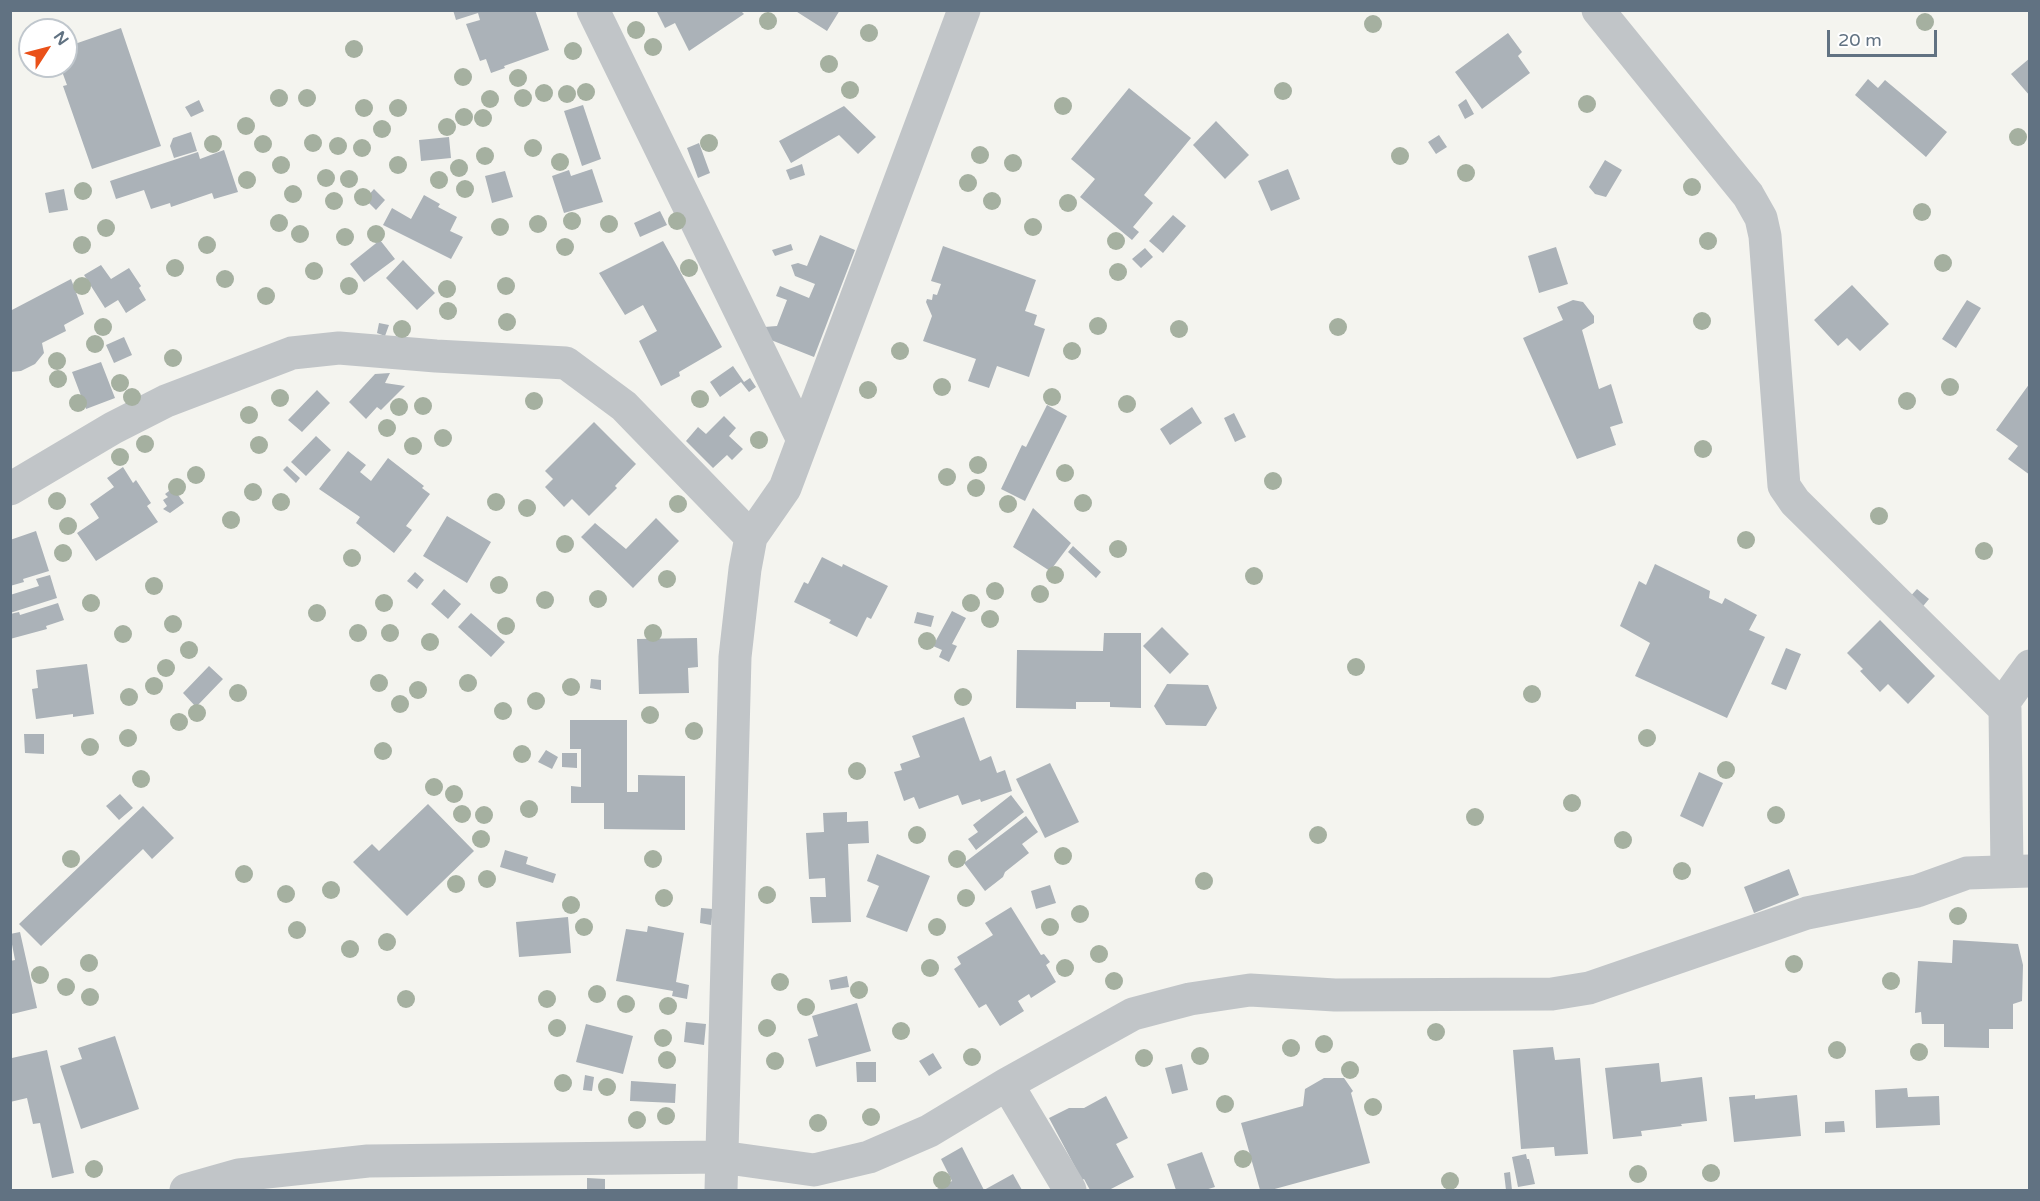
<!DOCTYPE html>
<style>
body{margin:0}
#map{position:relative;width:2040px;height:1201px;overflow:hidden;background:#f4f4ef;font-family:"Varela Round",sans-serif}
canvas{display:block}
.frame{position:absolute;inset:0;border:12px solid #617282;pointer-events:none}
.north{position:absolute;left:18px;top:18px;width:60px;height:60px;box-sizing:border-box;background:#fff;border:2px solid #c0c7cd;border-radius:50%;rotate:54deg;font-size:16px;font-weight:700;line-height:24px;text-align:center;color:#617282}
.north::after{content:'';display:block;margin:auto;width:21px;height:27px;background:#ea5119;clip-path:polygon(50% 0,100% 100%,50% 72%,0 100%)}
.scale{position:absolute;left:1827px;top:30px;width:110px;height:27px;box-sizing:border-box;border:3px solid #617282;border-top:0;padding-left:8px;font-size:18px;line-height:21px;white-space:nowrap;color:#617282;-webkit-text-stroke:4px #fff;paint-order:stroke}
</style>
<div id="map">
<canvas width="2040" height="1201"></canvas>
<div class="frame"></div>
<div class="north">N</div>
<div class="scale">20 m</div>
</div>
<script>
const context = document.querySelector('canvas').getContext('2d');
context.lineJoin = 'round';
function paint(path, color) {
  context.fillStyle = color;
  context.fill(path, 'evenodd');
}
function stroke(path, color, width, dash) {
  context.strokeStyle = color;
  context.lineWidth = width;
  context.lineCap = dash ? 'butt' : 'round';
  context.setLineDash(dash || []);
  context.stroke(path);
}
paint(new Path2D(`
 M453 10H535L549 50 504 66 505 68 491 73 486 59 480 61 466 24 480 20 478 13 456 20Z
 M656 10H740L744 14 689 51 675 23 665 28Z
 M794 10H840L827 31Z
 M121 28 161 146 92 169 63 86 67 85 60 66H66V47Z
 M1508 33 1522 52 1518 56 1530 73 1482 109 1455 72Z
 M2030 58V96L2011 74Z
 M1868 79 1878 88 1885 80 1947 132 1926 157 1855 95Z
 M1129 88 1191 138 1144 195 1153 203 1133 227 1139 232 1132 240 1080 197 1095 179 1071 159Z
 M1466 99 1474 114 1465 119 1458 105Z
 M199 100 204 111 191 117 185 107Z
 M583 105 601 159 582 166 564 111Z
 M844 106 876 137 858 154 839 135 791 163 779 141Z
 M1216 121 1249 155 1225 179 1193 145Z
 M191 132 197 151 174 158 170 146 173 138Z
 M1439 135 1447 147 1436 154 1428 142Z
 M449 137 451 158 421 161 419 140Z
 M699 143 710 173 698 178 687 148Z
 M224 150 238 192 214 199 212 193 171 207 170 203 151 209 144 190 116 199 110 181 198 152 200 159Z
 M1605 160 1622 170 1606 197 1595 194 1589 187Z
 M802 164 805 175 790 180 786 170Z
 M592 169 603 202 564 213 552 176 569 170 571 176Z
 M1288 169 1300 199 1271 211 1258 181Z
 M505 171 513 197 492 203 485 176Z
 M64 189 68 210 49 213 45 193Z
 M374 189 385 200 376 210 365 199Z
 M424 195 440 204 438 207 457 217 450 231 463 237 451 259 383 225 392 208 411 219Z
 M660 211 667 225 640 237 634 223Z
 M1173 215 1186 226 1163 253 1149 241Z
 M820 235 855 250 814 357 771 340 764 327 777 326 787 300 776 296 780 286 809 298 815 284 795 276 791 265 798 263 807 266Z
 M380 240 395 259 364 282 350 264Z
 M663 241 722 347 679 372 680 376 661 386 639 341 657 331 643 305 625 315 599 273Z
 M791 244 793 250 775 256 772 250Z
 M943 246 1036 280 1025 311 1037 315 1034 325 1045 329 1029 377 997 366 989 388 968 381 976 359 923 341 932 316 926 302 927 299 932 300 933 294 937 295 941 284 931 281Z
 M1556 247 1568 284 1539 293 1528 256Z
 M1145 248 1153 257 1141 268 1132 259Z
 M403 260 435 293 417 310 386 278Z
 M101 265 111 279 129 268 141 286 139 288 146 300 126 313 118 300 105 308 84 275Z
 M71 279 84 314 64 325 66 331 42 343 44 353 35 364 21 371 10 372V311Z
 M1852 285 1889 324 1860 351 1847 338 1838 346 1814 320Z
 M1573 300 1583 302 1594 316V323L1582 330 1599 389 1611 384 1623 423 1610 427 1616 445 1577 459 1523 338 1563 320 1557 307Z
 M1967 300 1981 308 1956 348 1942 339Z
 M379 323 389 325 385 336 377 333Z
 M124 337 132 355 114 363 106 345Z
 M101 362 115 398 86 409 72 372Z
 M733 366 744 382 750 378 756 387 749 392 741 382 720 397 710 382Z
 M390 373 385 383 405 386 381 410 377 407 366 419 349 402 375 374Z
 M2030 383V475L2008 459 2018 446 1996 430Z
 M317 390 330 403 302 432 288 420Z
 M1047 405 1067 416 1025 501 1001 489 1022 445 1026 447Z
 M1192 407 1202 423 1170 445 1160 429Z
 M1234 413 1246 437 1235 442 1224 418Z
 M724 416 736 428 729 436 743 449 732 460 727 455 713 468 686 441 698 427 706 434Z
 M594 422 636 464 615 486 617 488 589 516 572 499 564 507 545 487 553 479 545 471Z
 M316 436 331 450 306 476 291 462Z
 M348 451 366 465 360 472 371 481 388 458 424 486 422 488 430 494 406 526 412 530 394 553 356 523 360 517 319 489Z
 M287 466 300 478 296 483 283 470Z
 M123 467 133 483 136 480 151 503 147 506 158 522 96 561 77 533 99 518 90 504 114 487 107 478Z
 M173 488 184 503 170 513 163 509 167 506 163 500 168 497 165 494Z
 M1033 508 1071 543 1050 571 1013 547Z
 M447 516 491 542 467 583 423 556Z
 M656 518 679 541 633 588 581 537 595 523 626 549Z
 M36 531 49 571 23 579 24 582 10 586V540Z
 M1073 546 1101 572 1096 578 1068 552Z
 M822 557 842 567 843 564 888 586 871 619 867 617 857 637 829 623 831 620 794 602 804 582 808 584Z
 M1655 564 1710 591 1709 598 1722 604 1725 598 1757 615 1749 630 1765 637 1727 718 1635 676 1650 643 1620 626 1639 581 1646 585Z
 M415 572 424 580 417 589 407 581Z
 M50 575 57 598 10 613V595L39 586 36 579Z
 M444 589 461 604 448 619 431 604Z
 M1917 589 1929 599 1919 611 1907 600Z
 M58 603 64 620 46 626 47 629 10 639V614L19 612 20 615Z
 M952 611 966 618 952 644 957 646 949 662 939 657 942 650 933 646Z
 M917 612 934 616 931 627 914 623Z
 M471 613 505 642 491 657 458 627Z
 M1880 620 1935 676 1908 704 1888 684 1880 692 1860 671 1863 669 1847 653Z
 M1162 627 1189 654 1170 674 1143 646Z
 M1104 633H1141V708L1110 707V702H1076V709L1016 708 1017 650 1103 651Z
 M697 638 698 667 688 668 689 693 639 694 637 639Z
 M1786 648 1801 654 1786 690 1771 684Z
 M87 664 94 714 73 717V714L36 719 32 689 38 688 36 670Z
 M209 666 223 679 196 707 183 693Z
 M591 679 601 680V690L590 688Z
 M1167 684 1208 685 1217 708 1206 726 1166 725 1154 706Z
 M964 717 980 761 991 756 997 773 1005 770 1012 791 981 802 980 799 962 805 958 795 919 809 914 797 904 801 894 772 902 770 900 764 920 757 912 736Z
 M570 720H627V792H638V775L685 776V830L604 829V803H571V786L581 787V749H570Z
 M24 734H44V754L25 753Z
 M546 750 558 757 552 769 538 762Z
 M562 753H577V768L562 767Z
 M1050 763 1079 822 1045 838 1016 779Z
 M1699 772 1723 783 1703 827 1680 816Z
 M120 794 133 808 119 820 106 806Z
 M1011 795 1024 812 976 850 968 839 978 832 973 825Z
 M428 804 474 851 407 916 353 862 372 844 379 851Z
 M143 806 174 838 152 859 143 849 41 946 19 924Z
 M847 812V822L868 821 869 843 848 844 851 922 812 923 810 897H826L825 878 809 879 806 833 824 832 823 813Z
 M1026 816 1038 832 1022 844 1029 853 1005 872 1003 877 985 891 964 863Z
 M505 850 528 857 526 864 556 874 553 883 500 867Z
 M877 854 930 876 907 932 866 917 879 886 867 881Z
 M1789 869 1799 895 1754 913 1744 887Z
 M1050 885 1056 903 1036 909 1031 891Z
 M1011 907 1041 955 1044 954 1050 962 1046 965 1056 982 1031 998 1029 994 1018 1001 1024 1011 1000 1026 986 1004 979 1008 954 969 961 964 957 957 993 935 985 923Z
 M701 908 713 909 711 925 700 923Z
 M568 917 571 953 519 957 516 922Z
 M648 926 684 933 676 982 689 985 687 999 672 996 673 991 616 981 626 929 647 932Z
 M20 932 37 1008 12 1014 10 961 15 960 10 934Z
 M1953 940 2018 944 2023 965 2022 1001 2013 1004V1029H1989V1048L1944 1047V1024H1922L1921 1012 1915 1013 1918 961 1952 963Z
 M847 976 849 987 831 990 829 980Z
 M857 1003 871 1051 816 1067 808 1039 818 1036 812 1016Z
 M686 1022 706 1024 704 1045 684 1042Z
 M586 1024 633 1036 623 1074 576 1062Z
 M115 1036 139 1109 81 1129 60 1066 82 1059 78 1048Z
 M1553 1047 1555 1060 1580 1058 1588 1154 1555 1156 1554 1147 1521 1149 1513 1050Z
 M47 1050 74 1173 52 1178 40 1123 33 1124 27 1098 10 1102 12 1058Z
 M933 1053 942 1068 929 1076 919 1061Z
 M856 1062H876V1082H857Z
 M1659 1063 1661 1082 1702 1077 1707 1121 1681 1124 1682 1126 1641 1131 1642 1136 1613 1139 1605 1068Z
 M1182 1064 1188 1090 1172 1094 1165 1068Z
 M585 1075 594 1077 592 1091 583 1090Z
 M1324 1078H1344L1353 1091 1351 1093 1370 1163 1271 1190H1260L1241 1123 1303 1106 1305 1089Z
 M631 1081 676 1084 675 1103 630 1101Z
 M1907 1088 1908 1097 1939 1096 1940 1125 1876 1128 1875 1090Z
 M1755 1095V1099L1797 1095 1801 1136 1734 1142 1729 1097Z
 M1106 1096 1128 1138 1116 1144 1134 1177 1109 1190H1090L1084 1179 1082 1180 1049 1118 1069 1108H1084Z
 M1844 1121 1845 1132 1825 1133V1122Z
 M962 1147 984 1190 1013 1174 1022 1190H935L952 1181 941 1159Z
 M1202 1152 1215 1187 1205 1190H1176L1167 1164Z
 M1526 1154 1527 1159H1529L1535 1184 1518 1187 1512 1157Z
 M1510 1172 1512 1190H1506L1504 1173Z
 M587 1178 605 1179V1190H587Z`), '#abb2b8');
stroke(new Path2D(`
 M593 10 803 440
 M1598 10 1748 195 1761 218 1765 236 1784 486 1795 502 2005 709 2007 871
 M10 489 113 428 166 401 292 353 339 348 436 356 566 363 624 406 751 537
 M2002 705 2030 666
 M1007 1084 1070 1190
 M186 1190 239 1175 368 1161 721 1157 814 1170 869 1157 929 1131 1007 1084 1133 1014 1190 999 1250 990 1335 995 1552 994 1589 988 1807 913 1917 891 1967 873 2030 871
 M721 1190 735 657 745 569 751 537 785 488 964 10`), '#c1c5c8', 33);
context.fillStyle = '#a5b0a0';
for (const [x, y] of [
 [768,21],
 [1925,22],
 [1373,24],
 [636,30],
 [869,33],
 [653,47],
 [354,49],
 [573,51],
 [829,64],
 [463,77],
 [518,78],
 [850,90],
 [1283,91],
 [586,92],
 [544,93],
 [567,94],
 [279,98],
 [307,98],
 [523,98],
 [490,99],
 [1587,104],
 [1063,106],
 [364,108],
 [398,108],
 [464,117],
 [483,118],
 [246,126],
 [447,127],
 [382,129],
 [2018,137],
 [313,143],
 [709,143],
 [213,144],
 [263,144],
 [338,146],
 [362,148],
 [533,148],
 [980,155],
 [485,156],
 [1400,156],
 [560,162],
 [1013,163],
 [281,165],
 [398,165],
 [459,168],
 [1466,173],
 [326,178],
 [349,179],
 [247,180],
 [439,180],
 [968,183],
 [1692,187],
 [465,189],
 [83,191],
 [293,194],
 [363,197],
 [334,201],
 [992,201],
 [1068,203],
 [1922,212],
 [572,221],
 [677,221],
 [279,223],
 [538,224],
 [609,224],
 [500,227],
 [1033,227],
 [106,228],
 [300,234],
 [376,234],
 [345,237],
 [1116,241],
 [1708,241],
 [82,245],
 [207,245],
 [565,247],
 [1943,263],
 [175,268],
 [689,268],
 [314,271],
 [1118,272],
 [225,279],
 [82,286],
 [349,286],
 [506,286],
 [447,289],
 [266,296],
 [448,311],
 [1702,321],
 [507,322],
 [1098,326],
 [103,327],
 [1338,327],
 [402,329],
 [1179,329],
 [95,344],
 [900,351],
 [1072,351],
 [173,358],
 [57,361],
 [58,379],
 [120,383],
 [942,387],
 [1950,387],
 [868,390],
 [132,397],
 [1052,397],
 [280,398],
 [700,399],
 [534,401],
 [1907,401],
 [78,403],
 [1127,404],
 [423,406],
 [399,407],
 [249,415],
 [387,428],
 [443,438],
 [759,440],
 [145,444],
 [259,445],
 [413,446],
 [1703,449],
 [120,457],
 [978,465],
 [1065,473],
 [196,475],
 [947,477],
 [1273,481],
 [177,487],
 [976,488],
 [253,492],
 [57,501],
 [281,502],
 [496,502],
 [1083,503],
 [678,504],
 [1008,504],
 [527,508],
 [1879,516],
 [231,520],
 [68,526],
 [1746,540],
 [565,544],
 [1118,549],
 [1984,551],
 [63,553],
 [352,558],
 [1055,575],
 [1254,576],
 [667,579],
 [499,585],
 [154,586],
 [995,591],
 [1040,594],
 [598,599],
 [545,600],
 [91,603],
 [384,603],
 [971,603],
 [317,613],
 [990,619],
 [173,624],
 [506,626],
 [358,633],
 [390,633],
 [653,633],
 [123,634],
 [927,641],
 [430,642],
 [189,650],
 [1356,667],
 [166,668],
 [379,683],
 [468,683],
 [154,686],
 [571,687],
 [418,690],
 [238,693],
 [1532,694],
 [129,697],
 [963,697],
 [536,701],
 [400,704],
 [503,711],
 [197,713],
 [650,715],
 [179,722],
 [694,731],
 [128,738],
 [1647,738],
 [90,747],
 [383,751],
 [522,754],
 [1726,770],
 [857,771],
 [141,779],
 [434,787],
 [454,794],
 [1572,803],
 [529,809],
 [462,814],
 [484,815],
 [1776,815],
 [1475,817],
 [917,835],
 [1318,835],
 [481,839],
 [1623,840],
 [1063,856],
 [71,859],
 [653,859],
 [957,859],
 [1682,871],
 [244,874],
 [487,879],
 [1204,881],
 [456,884],
 [331,890],
 [286,894],
 [767,895],
 [664,898],
 [966,898],
 [571,905],
 [1080,914],
 [1958,916],
 [584,927],
 [937,927],
 [1050,927],
 [297,930],
 [387,942],
 [350,949],
 [1099,954],
 [89,963],
 [1794,964],
 [930,968],
 [1065,968],
 [40,975],
 [1114,981],
 [1891,981],
 [780,982],
 [66,987],
 [859,990],
 [597,994],
 [90,997],
 [406,999],
 [547,999],
 [626,1004],
 [668,1006],
 [806,1007],
 [557,1028],
 [767,1028],
 [901,1031],
 [1436,1032],
 [663,1038],
 [1324,1044],
 [1291,1048],
 [1837,1050],
 [1919,1052],
 [1200,1056],
 [972,1057],
 [1144,1058],
 [667,1060],
 [775,1061],
 [1350,1070],
 [563,1083],
 [607,1087],
 [1225,1104],
 [1373,1107],
 [666,1116],
 [871,1117],
 [637,1120],
 [818,1123],
 [1243,1159],
 [94,1169],
 [1711,1173],
 [1638,1174],
 [942,1180],
 [1450,1181]
]) {
  context.beginPath();
  context.arc(x, y, 9, 0, 2 * Math.PI);
  context.fill();
}
</script>
